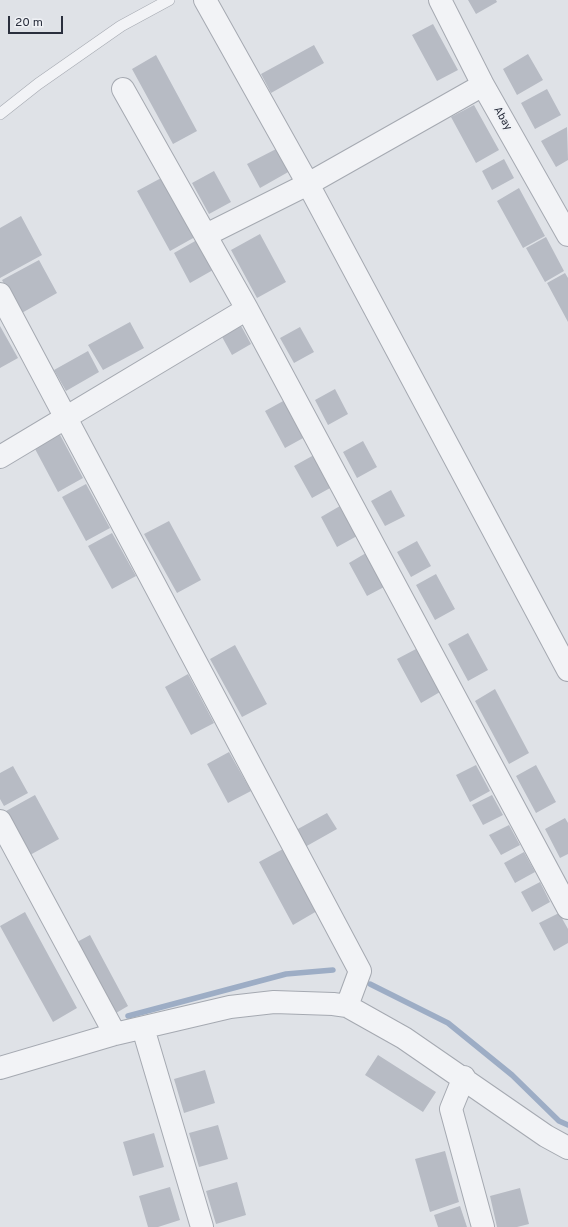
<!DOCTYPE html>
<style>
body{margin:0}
#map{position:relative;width:568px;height:1227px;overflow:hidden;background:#dfe2e7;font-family:Overpass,sans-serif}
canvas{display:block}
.scale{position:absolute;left:8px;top:16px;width:55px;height:18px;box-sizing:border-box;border:2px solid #2a2f3d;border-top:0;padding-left:5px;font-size:12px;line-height:14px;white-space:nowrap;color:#2a2f3d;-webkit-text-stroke:3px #eff1f5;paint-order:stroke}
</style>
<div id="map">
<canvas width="568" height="1227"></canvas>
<div class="scale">20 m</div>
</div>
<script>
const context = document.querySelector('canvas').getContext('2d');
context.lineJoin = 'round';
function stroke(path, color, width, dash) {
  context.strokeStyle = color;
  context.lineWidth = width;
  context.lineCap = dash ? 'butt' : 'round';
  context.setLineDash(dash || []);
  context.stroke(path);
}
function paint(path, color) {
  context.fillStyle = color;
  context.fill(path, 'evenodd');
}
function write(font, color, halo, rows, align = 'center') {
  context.font = font + ' Overpass,sans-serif';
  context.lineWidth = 4;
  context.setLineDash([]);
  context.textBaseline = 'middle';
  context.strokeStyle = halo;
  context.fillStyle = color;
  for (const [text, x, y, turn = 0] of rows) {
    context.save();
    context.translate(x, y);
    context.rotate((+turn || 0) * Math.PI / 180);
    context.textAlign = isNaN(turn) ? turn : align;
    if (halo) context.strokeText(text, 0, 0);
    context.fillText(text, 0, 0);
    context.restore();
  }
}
stroke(new Path2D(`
 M370 984 448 1023 512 1075 559 1121 568 1125
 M128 1016 286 974 333 970`), '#9dadc5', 5.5);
paint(new Path2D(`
 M468 0H496L497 2 476 14Z
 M433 24 458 70 437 81 412 35Z
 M314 45 324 63 271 93 261 74Z
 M528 54 543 80 517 95 503 69Z
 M156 55 197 131 173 144 132 69Z
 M547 89 561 115 535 129 521 103Z
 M474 105 499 150 476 163 451 117Z
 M567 127 568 160 556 167 541 141Z
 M278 148 290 171 260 188 247 164Z
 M504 159 514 178 492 190 482 171Z
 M214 171 231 202 209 214 192 183Z
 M163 177 195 237 170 251 137 191Z
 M519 188 545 236 523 248 497 201Z
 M21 216 42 255 0 278V228Z
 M260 234 286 282 257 298 231 250Z
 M546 237 564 271 545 282 526 248Z
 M197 240 213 270 190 283 174 253Z
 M39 260 57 293 20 314 2 280Z
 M565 273 568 278V322L547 283Z
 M130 322 144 348 103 370 88 345Z
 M240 324 251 344 232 355 221 335Z
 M0 326 18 358 0 368Z
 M300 327 314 352 294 363 280 338Z
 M88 351 99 372 66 391 54 370Z
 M335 389 348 414 328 425 315 400Z
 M285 400 305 437 285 448 265 411Z
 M59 433 83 478 58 492 34 447Z
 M363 441 377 467 357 478 343 452Z
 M314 455 332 487 312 498 294 466Z
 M86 484 110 528 86 541 62 497Z
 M391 490 405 516 385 526 371 501Z
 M340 506 357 536 337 547 321 517Z
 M169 521 201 580 177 593 144 534Z
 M112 533 136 576 112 589 88 546Z
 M417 541 431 566 411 577 397 552Z
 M366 553 384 587 367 596 349 563Z
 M436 574 455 609 435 620 416 585Z
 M468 633 488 670 468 681 448 644Z
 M235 645 267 704 242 717 210 659Z
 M416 649 440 692 421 703 397 659Z
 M188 674 214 723 191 735 165 687Z
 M495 689 529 753 509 764 475 701Z
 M229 752 251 791 228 803 207 764Z
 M476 765 490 791 470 802 456 775Z
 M536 765 556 802 536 813 516 776Z
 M13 766 28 793 4 806 0 799V773Z
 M35 795 59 839 30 855 6 811Z
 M492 795 503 815 483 825 472 805Z
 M327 813 337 829 305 847 296 830Z
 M565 818 568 823V854L560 858 545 829Z
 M509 825 520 845 501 855 489 835Z
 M283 849 317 911 293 925 259 862Z
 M524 852 535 872 515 883 504 863Z
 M540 882 550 902 532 912 521 892Z
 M25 912 77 1008 53 1022 0 926Z
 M559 913 568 929V943L554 951 539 923Z
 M90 935 128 1006 116 1013 77 942Z
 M378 1055 436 1092 423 1112 365 1075Z
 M205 1070 215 1103 184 1113 174 1079Z
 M218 1125 228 1159 199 1167 189 1133Z
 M154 1133 164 1167 133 1176 123 1142Z
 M445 1151 459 1202 430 1212 415 1159Z
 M237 1182 246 1215 216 1224 206 1191Z
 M170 1187 180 1220 158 1227H148L139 1196Z
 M520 1188 529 1224 517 1227H497L490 1196Z
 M460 1206 467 1227H438L434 1215Z`), '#b7bbc4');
const service = new Path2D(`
 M0 114 38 84 121 26 169 0`);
const minor = new Path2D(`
 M205 0 308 184 568 670
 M440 0 483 85 568 235
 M123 89 247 309 568 908
 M206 235 308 184 483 85
 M0 294 360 971 347 1006
 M0 457 247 309
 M0 821 115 1034
 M143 1028 202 1227
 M0 1068 115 1034 230 1007 274 1002 333 1004 347 1006 404 1038 546 1136 568 1148
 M464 1077 451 1109 483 1227`);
stroke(service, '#a5a9b1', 12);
stroke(minor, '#a5a9b1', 24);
stroke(service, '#f2f3f6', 11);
stroke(minor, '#f2f3f6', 22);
write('11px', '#2a2f3d', '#eff1f5', [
 ["Abay",502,119,60]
]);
</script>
